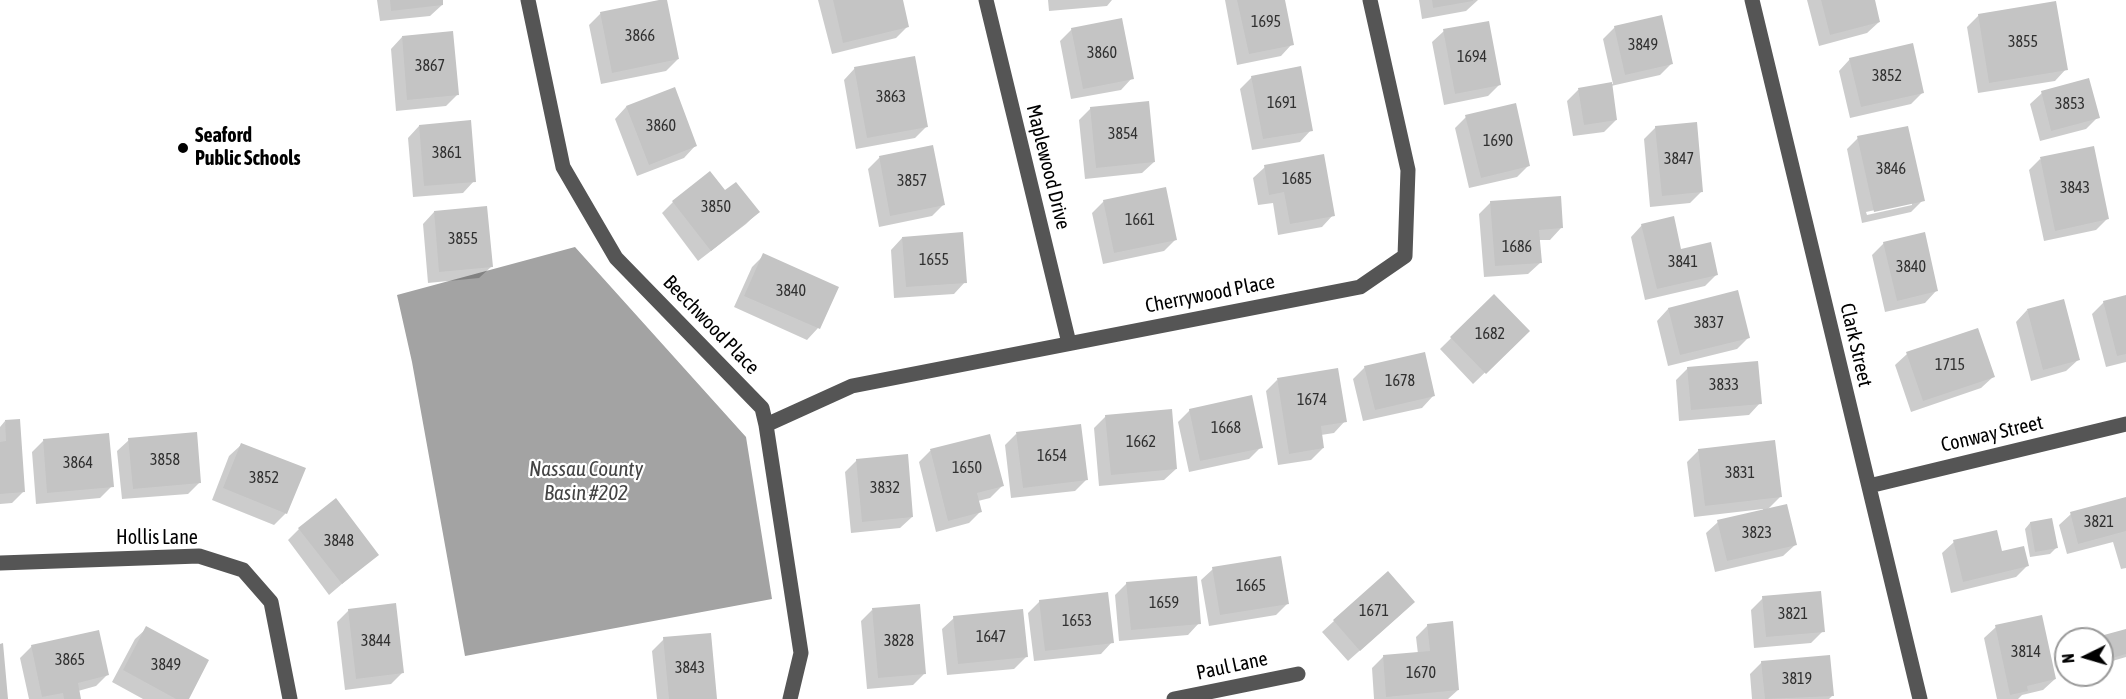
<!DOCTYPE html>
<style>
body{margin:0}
#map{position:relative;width:2126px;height:699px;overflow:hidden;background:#fff;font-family:"Asap Condensed",sans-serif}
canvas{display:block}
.north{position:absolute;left:2054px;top:627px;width:60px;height:60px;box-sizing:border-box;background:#fff;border:2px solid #999;border-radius:50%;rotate:265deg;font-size:16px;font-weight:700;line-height:24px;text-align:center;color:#000}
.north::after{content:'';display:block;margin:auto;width:21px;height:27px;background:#000;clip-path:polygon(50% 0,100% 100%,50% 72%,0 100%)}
</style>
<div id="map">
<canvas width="2126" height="699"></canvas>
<div class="north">N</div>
</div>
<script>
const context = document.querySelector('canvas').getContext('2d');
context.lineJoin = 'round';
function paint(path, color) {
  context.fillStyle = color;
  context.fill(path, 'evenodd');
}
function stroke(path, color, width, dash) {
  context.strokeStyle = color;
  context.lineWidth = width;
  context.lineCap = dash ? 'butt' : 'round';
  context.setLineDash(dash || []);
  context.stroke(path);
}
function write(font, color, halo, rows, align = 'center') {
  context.font = font + ' "Asap Condensed",sans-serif';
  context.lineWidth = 4.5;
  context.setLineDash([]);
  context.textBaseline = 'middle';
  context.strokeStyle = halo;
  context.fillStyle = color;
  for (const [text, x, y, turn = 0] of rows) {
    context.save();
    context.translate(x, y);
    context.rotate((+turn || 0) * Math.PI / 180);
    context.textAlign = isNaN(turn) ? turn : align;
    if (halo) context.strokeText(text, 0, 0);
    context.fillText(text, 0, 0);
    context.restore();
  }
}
paint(new Path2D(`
 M575 247 746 437 772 599 465 656 412 362 397 295Z`), '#a3a3a3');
paint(new Path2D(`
 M377 0H441L442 5 430 16 380 21Z
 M818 0H901L908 26 896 38 832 54Z
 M1048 0H1112L1107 6 1049 11Z
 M1225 0H1283L1292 44 1281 56 1237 65Z
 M1419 0H1478L1466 11 1422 19Z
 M1807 0H1873L1879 22 1867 33 1819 46Z
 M601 13 678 59 666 71 601 84 589 25Z
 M1979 15 2066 69 2055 81 1978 93 1967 27Z
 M1615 27 1671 64 1660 75 1611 86 1616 120 1604 132 1573 136 1567 101 1578 90 1613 84 1603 39Z
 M1072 29 1132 78 1121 90 1071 99 1060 41Z
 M1444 31 1500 84 1488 96 1444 105 1432 42Z
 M402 37 457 95 446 106 396 111 391 49Z
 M1850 59 1922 93 1911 104 1850 118 1839 71Z
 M855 68 926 127 915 138 856 149 844 80Z
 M1252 77 1311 130 1300 142 1252 150 1240 89Z
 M674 89 695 146 684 158 637 176 615 119 626 107Z
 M2042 93 2098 117 2086 129 2040 141 2030 104Z
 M1091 108 1154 162 1142 173 1085 179 1079 120Z
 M1466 117 1529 165 1517 177 1469 188 1455 128Z
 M419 126 474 181 463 193 413 197 408 138Z
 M1656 127 1702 191 1690 203 1650 207 1644 139Z
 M1858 138 1923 200 1911 212 1862 223 1847 149ZM1912 202V205L1867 215 1866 212Z
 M932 147 943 205 932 216 879 227 868 169 879 158Z
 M2040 159 2108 218 2096 230 2044 241 2029 170Z
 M1265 167 1333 215 1322 227 1278 235 1273 203 1258 205 1253 178Z
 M725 192 758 212 746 224 698 261 662 213 673 202Z
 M1104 201 1175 240 1164 251 1103 264 1092 213Z
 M1491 202 1561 228 1550 240H1539L1540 263 1528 274 1484 277 1479 214Z
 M434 212 491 267 479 278 428 283 423 224Z
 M1642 225 1717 274 1705 286 1645 300 1631 237Z
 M902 238 965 282 954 294 894 298 891 250Z
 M1884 243 1936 291 1925 303 1885 312 1872 255Z
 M764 255 837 288 818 328 807 340 734 307 752 267Z
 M1494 296 1528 331 1473 384 1440 349Z
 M2126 296V362L2106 367 2092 314 2104 302Z
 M1668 309 1749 337 1737 349 1668 366 1657 321Z
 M2027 310 2078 360 2066 371 2031 381 2016 322Z
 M1907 354 1993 377 1981 388 1911 412 1895 365Z
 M1365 367 1433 396 1422 408 1363 421 1353 379Z
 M1688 368 1760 403 1749 415 1679 421 1676 380Z
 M1277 380 1345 421 1334 433 1321 435 1323 448 1311 460 1278 465 1266 391Z
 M1190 410 1261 447 1249 459 1189 472 1178 422Z
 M1106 416 1176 469 1164 480 1099 486 1094 428Z
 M5 421 24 491 12 503 0 504V427Z
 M1016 434 1087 479 1075 491 1011 498 1005 445Z
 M989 436 1002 486 990 498 978 501 980 512 969 523 936 532 919 462 930 451Z
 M129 440 200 482 188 494 122 499 117 451Z
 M43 441 112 486 100 498 36 504 32 452Z
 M241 445 286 513 274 525 212 500 229 456Z
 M1699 450 1780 497 1767 510 1795 545 1783 556 1715 572 1706 533 1718 522 1763 511V509L1694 517 1687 462Z
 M857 460 912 517 900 528 851 533 845 472Z
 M2126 499V568L2121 569 2113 542 2067 554 2059 525 2071 514Z
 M2051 520 2056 548 2050 554 2030 557 2025 529 2030 523Z
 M299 529 377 554 329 595 288 540Z
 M1954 542 2001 553 2027 566 2016 577 1951 593 1942 553Z
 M1213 569 1287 604 1276 615 1209 626 1201 580Z
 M1127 583 1199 623 1188 635 1119 641 1115 595Z
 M1763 598 1823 631 1811 643 1754 648 1751 610Z
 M1040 601 1112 642 1101 654 1034 661 1028 613Z
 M349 610 403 672 391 684 345 690 337 622Z
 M872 610 924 674 913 685 867 689 861 621Z
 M1402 613 1348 661 1322 632 1334 621Z
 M954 618 1026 657 1014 669 947 675 942 629Z
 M1428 625 1458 690 1448 699H1374L1372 668 1383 657 1418 654 1416 637Z
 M1996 627 2055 679 2043 690 2022 695 2018 699H1997L1984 638Z
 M147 628 187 699H143L112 682 135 639Z
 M2126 631V657L2102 664V639H2096Z
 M664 639 715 699H657L652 651Z
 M32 646 107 675 96 686 78 691 80 699H29L20 658Z
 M1762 662 1832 696 1829 699H1752L1750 674Z`), '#0003');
paint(new Path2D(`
 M390 0H443V5L391 11Z
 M659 0H667L679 59 612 73 600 12Z
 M833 0H903L909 27 843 43Z
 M1237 0H1285L1294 45 1249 54Z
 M1432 0H1473V1L1433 8Z
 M1821 0H1875L1880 22 1830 35Z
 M2056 1 2068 70 1989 83 1978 14Z
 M1662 15 1673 64 1625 75 1614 26Z
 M1122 18 1134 79 1083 89 1071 28Z
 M1489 21 1501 85 1455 94 1443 29Z
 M453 31 459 95 407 100 402 36Z
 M1913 43 1924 93 1861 107 1849 58Z
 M915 56 928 127 867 138 854 67Z
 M1301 66 1313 131 1263 139 1251 76Z
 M2089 78 2100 118 2051 131 2041 91Z
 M1612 82 1617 120 1584 125 1578 88Z
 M675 87 697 146 649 165 626 106Z
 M1149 101 1155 162 1096 168 1090 107Z
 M1516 103 1530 166 1481 178 1465 115Z
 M471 120 476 182 424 186 419 125Z
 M1697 122 1703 192 1662 196 1655 126Z
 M1908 126 1925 201 1874 212 1857 136Z
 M933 145 945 205 890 216 879 156Z
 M2094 146 2109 219 2055 231 2040 157Z
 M1324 154 1335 216 1290 224 1284 192 1269 195 1264 165Z
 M710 171 725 190 736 182 760 212 711 251 672 201Z
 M1166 187 1177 240 1114 253 1103 200Z
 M1561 196 1563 228 1539 230 1542 263 1495 266 1490 201Z
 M487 206 493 267 439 272 434 211Z
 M1674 216 1681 249 1711 242 1718 275 1657 289 1641 224Z
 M963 232 967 283 906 287 902 237Z
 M1925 232 1938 291 1897 301 1883 242Z
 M763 253 839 287 820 329 744 296Z
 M1738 290 1750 338 1680 355 1668 308Z
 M1494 294 1530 331 1486 374 1450 337Z
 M2126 295V354L2117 356 2103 301Z
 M2064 299 2080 360 2043 370 2027 309Z
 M1978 328 1995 377 1923 401 1906 352Z
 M1425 352 1435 396 1375 410 1364 366Z
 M1758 361 1762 404 1691 410 1687 367Z
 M1338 368 1347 422 1321 426 1324 448 1289 454 1277 378Z
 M1252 395 1263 448 1200 461 1189 409Z
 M1172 409 1177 469 1111 475 1105 415Z
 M20 419 25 492 0 494V442L6 441 5 420Z
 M1081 424 1088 480 1023 488 1016 432Z
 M197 432 201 483 133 489 128 438Z
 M109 433 114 487 47 493 43 439Z
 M990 434 1004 486 977 493 982 512 948 521 930 449Z
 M1775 440 1782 497 1705 506 1698 449Z
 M241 443 306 468 287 514 223 488Z
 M908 454 913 517 862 522 856 459Z
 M2126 497V531L2078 544 2070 512Z
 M336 498 379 555 342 584 298 528Z
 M1787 504 1797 545 1727 561 1717 520Z
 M2052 518 2058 548 2035 552 2030 522Z
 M1997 530 2002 551 2024 546 2029 566 1963 582 1953 540Z
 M1281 556 1289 604 1220 615 1212 567Z
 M1388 571 1415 602 1360 651 1333 620Z
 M1197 576 1201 624 1131 630 1126 582Z
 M1821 591 1825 632 1766 637 1762 596Z
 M1108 592 1114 643 1045 651 1039 600Z
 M396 603 404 673 356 679 348 609Z
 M920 604 926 674 878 678 872 608Z
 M1023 609 1028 657 958 664 953 616Z
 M2042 615 2056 679 2027 686 2028 691 2010 695 1995 625Z
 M1453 621 1459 690 1386 697 1383 655 1430 651 1427 624Z
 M146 626 209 660 189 699H176L123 670Z
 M2126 629V654L2102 661V639L2093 638Z
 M99 630 109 675 78 683 81 699H64L63 693 42 697 31 645Z
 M711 633 717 699H669L663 637Z
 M3 643 8 699H0V644Z
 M1830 655 1834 696 1765 699 1761 661Z`), '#c4c4c4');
stroke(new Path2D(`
 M528 0 563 167 616 258 762 408 766 425 801 653 790 699
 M986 0 1069 343
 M1752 0 1920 699
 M766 425 852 386 1360 287 1405 256 1408 170 1370 0
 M1869 486 2126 424
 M0 563 199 556 243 570 271 602 290 699
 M1174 699 1298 674`), '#555', 15);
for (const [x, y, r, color] of [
 [183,148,6,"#000"]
]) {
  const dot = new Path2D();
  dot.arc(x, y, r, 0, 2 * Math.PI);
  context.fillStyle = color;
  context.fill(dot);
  stroke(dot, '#fff', 2);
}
write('16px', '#313131', null, [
 ["1695",1266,22],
 ["3866",640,36],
 ["3855",2023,42],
 ["3849",1643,45],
 ["3860",1102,53],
 ["1694",1472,57],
 ["3867",430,66],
 ["3852",1887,76],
 ["3863",891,97],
 ["1691",1282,103],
 ["3853",2070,104],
 ["3860",661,126],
 ["3854",1123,134],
 ["1690",1498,141],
 ["3861",447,153],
 ["3847",1679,159],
 ["3846",1891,169],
 ["1685",1297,179],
 ["3857",912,181],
 ["3843",2075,188],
 ["3850",716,207],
 ["1661",1140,220],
 ["3855",463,239],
 ["1686",1517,247],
 ["1655",934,260],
 ["3841",1683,262],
 ["3840",1911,267],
 ["3840",791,291],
 ["3837",1709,323],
 ["1682",1490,334],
 ["1715",1950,365],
 ["1678",1400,381],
 ["3833",1724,385],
 ["1674",1312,400],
 ["1668",1226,428],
 ["1662",1141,442],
 ["1654",1052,456],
 ["3858",165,460],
 ["3864",78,463],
 ["1650",967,468],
 ["3831",1740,473],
 ["3852",264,478],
 ["3832",885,488],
 ["3821",2099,522],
 ["3823",1757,533],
 ["3848",339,541],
 ["1665",1251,586],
 ["1659",1164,603],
 ["1671",1374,611],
 ["3821",1793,614],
 ["1653",1077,621],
 ["1647",991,637],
 ["3844",376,641],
 ["3828",899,641],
 ["3814",2026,652],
 ["3865",70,660],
 ["3849",166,665],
 ["3843",690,668],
 ["1670",1421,673],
 ["3819",1797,679]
]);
write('bold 20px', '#000', '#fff', [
 ["Seaford",195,136],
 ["Public Schools",195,159]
], 'left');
write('20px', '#000', '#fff', [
 ["Maplewood Drive",1048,167,76],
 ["Cherrywood Place",1210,294,-11],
 ["Beechwood Place",711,325,46],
 ["Clark Street",1856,345,77],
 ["Conway Street",1992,434,-13],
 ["Hollis Lane",157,538],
 ["Paul Lane",1232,666,-12]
]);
write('italic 21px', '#444', '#fff', [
 ["Nassau County",586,469],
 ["Basin #202",586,493]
]);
</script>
